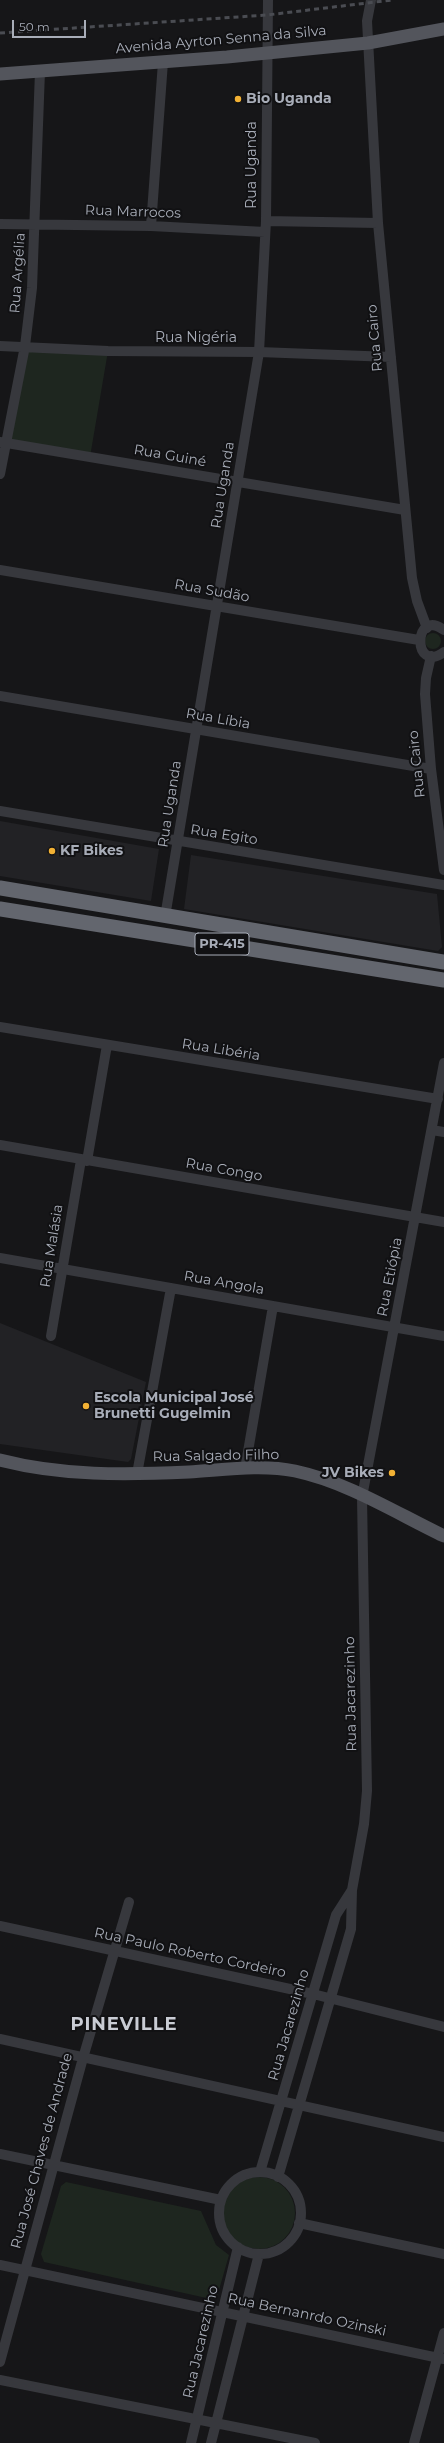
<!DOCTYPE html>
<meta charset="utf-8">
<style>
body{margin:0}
#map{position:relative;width:444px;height:2443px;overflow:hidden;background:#161618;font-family:Montserrat,sans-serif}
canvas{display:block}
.scale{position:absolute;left:12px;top:20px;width:74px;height:18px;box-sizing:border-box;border:2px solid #a8adb8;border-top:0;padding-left:5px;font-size:12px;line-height:14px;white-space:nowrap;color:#a8adb8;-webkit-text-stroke:3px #111113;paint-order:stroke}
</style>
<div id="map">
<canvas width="444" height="2443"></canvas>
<div class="scale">50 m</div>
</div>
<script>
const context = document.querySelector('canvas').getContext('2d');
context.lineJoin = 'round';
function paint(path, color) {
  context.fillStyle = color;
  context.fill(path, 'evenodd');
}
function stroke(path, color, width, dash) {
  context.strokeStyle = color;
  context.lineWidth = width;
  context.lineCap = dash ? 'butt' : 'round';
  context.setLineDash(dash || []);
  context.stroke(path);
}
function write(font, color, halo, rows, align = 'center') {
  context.font = font + ' Montserrat,sans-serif';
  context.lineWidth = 4;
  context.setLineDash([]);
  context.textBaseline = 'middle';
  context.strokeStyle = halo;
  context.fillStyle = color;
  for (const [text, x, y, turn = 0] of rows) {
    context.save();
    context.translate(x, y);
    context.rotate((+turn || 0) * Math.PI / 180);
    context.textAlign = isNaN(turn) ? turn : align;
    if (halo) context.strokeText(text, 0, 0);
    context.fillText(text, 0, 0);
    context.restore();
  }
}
paint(new Path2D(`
 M0 821 159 849 151 901 0 876Z
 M191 855 437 894 442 947 438 951 184 909Z
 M0 1323 146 1382 131 1459 128 1462 0 1444Z`), '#222225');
paint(new Path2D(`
 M25 346 108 351 90 457 5 443Z
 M425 641a8 8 0 1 1 16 0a8 8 0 1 1-16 0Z
 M223 2213a36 36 0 1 1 72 0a36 36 0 1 1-72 0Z
 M66 2182 201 2211 216 2245 229 2255 217 2297 211 2299 44 2262 41 2254 61 2186Z`), '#1e261f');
stroke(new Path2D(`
 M371 0 367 21 378 223 412 578 417 601 427 628
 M266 221 378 223
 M0 224 151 226 265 232
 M151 226 163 62
 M0 346 108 351 259 352 391 357
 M0 442 405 510
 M0 474 25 346 32 288 40 71
 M0 570 419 640
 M444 630C413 607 412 675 444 652
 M431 656 426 678 425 694 431 769 444 870
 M0 696 431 769
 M0 811 444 885
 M165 917 259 352 266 221 268 0
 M0 1027 438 1099
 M432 1130 444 1132
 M0 1145 444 1222
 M87 1161 107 1045
 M0 1258 444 1336
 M51 1336 81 1160
 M245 1469 273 1306
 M137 1474 171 1288
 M0 1926 313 1994 444 2027
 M0 2039 444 2137
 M0 2154 221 2200
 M260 2172 336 1915 352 1890
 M219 2213a41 41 0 1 1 82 0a41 41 0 1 1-82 0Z
 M278 2177 351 1929 352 1890 364 1824 367 1791 362 1497 444 1063
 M299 2223 444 2254
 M0 2265 444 2359
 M0 2362 83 2058 129 1902
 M0 2380 315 2443
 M191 2443 238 2247
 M211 2443 259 2254
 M414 2443 444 2333`), '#37383d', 10);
stroke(new Path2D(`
 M0 74 227 57 368 43 444 29
 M0 1460C62 1476 125 1475 189 1472 223 1470 261 1464 295 1471 347 1482 396 1513 444 1536`), '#53555c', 13);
stroke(new Path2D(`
 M0 888 444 962
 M0 909 444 980`), '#63666e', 15);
stroke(new Path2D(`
 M0 33 267 15 392 0`), '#4a4c52', 3, [5, 4]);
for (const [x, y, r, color] of [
 [238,99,4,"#f2b134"],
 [52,851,4,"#f2b134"],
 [86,1406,4,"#f2b134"],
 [392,1473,4,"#f2b134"]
]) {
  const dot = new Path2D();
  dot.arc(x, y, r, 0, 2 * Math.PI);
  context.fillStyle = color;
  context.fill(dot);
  stroke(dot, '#111113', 1.5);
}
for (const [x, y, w] of [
 [222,944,54]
]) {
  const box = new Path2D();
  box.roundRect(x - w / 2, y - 11, w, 22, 3);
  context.fillStyle = '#111113';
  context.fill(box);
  stroke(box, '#a8adb8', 1);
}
write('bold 13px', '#a8adb8', null, [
 ["PR-415",222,944]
]);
write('14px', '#a8adb8', '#111113', [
 ["Avenida Ayrton Senna da Silva",221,40,-5],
 ["Rua Uganda",252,165,-90],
 ["Rua Marrocos",133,212,2],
 ["Rua Argélia",18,273,-86],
 ["Rua Nigéria",196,338],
 ["Rua Cairo",375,338,-95],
 ["Rua Guiné",170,456,10],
 ["Rua Uganda",223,485,-81],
 ["Rua Sudão",212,591,10],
 ["Rua Líbia",218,719,10],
 ["Rua Cairo",417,764,-96],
 ["Rua Uganda",170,804,-81],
 ["Rua Egito",224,835,9],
 ["Rua Libéria",221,1050,9],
 ["Rua Congo",224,1170,10],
 ["Rua Malásia",52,1246,-81],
 ["Rua Etiópia",390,1277,-79],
 ["Rua Angola",224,1283,10],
 ["Rua Salgado Filho",216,1456,-1],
 ["Rua Jacarezinho",351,1694,-91],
 ["Rua Paulo Roberto Cordeiro",190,1953,12],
 ["Rua Jacarezinho",289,2025,-74],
 ["Rua José Chaves de Andrade",42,2151,-75],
 ["Rua Bernanrdo Ozinski",307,2315,12],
 ["Rua Jacarezinho",201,2342,-77]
]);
write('bold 14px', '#a8adb8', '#111113', [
 ["Bio Uganda",246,99],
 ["KF Bikes",60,851],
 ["Escola Municipal José",94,1398],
 ["Brunetti Gugelmin",94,1414],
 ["JV Bikes",384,1473,"right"]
], 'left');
context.letterSpacing = '1px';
write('bold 18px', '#c9ccd4', '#111113', [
 ["PINEVILLE",124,2025]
]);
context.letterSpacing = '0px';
</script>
